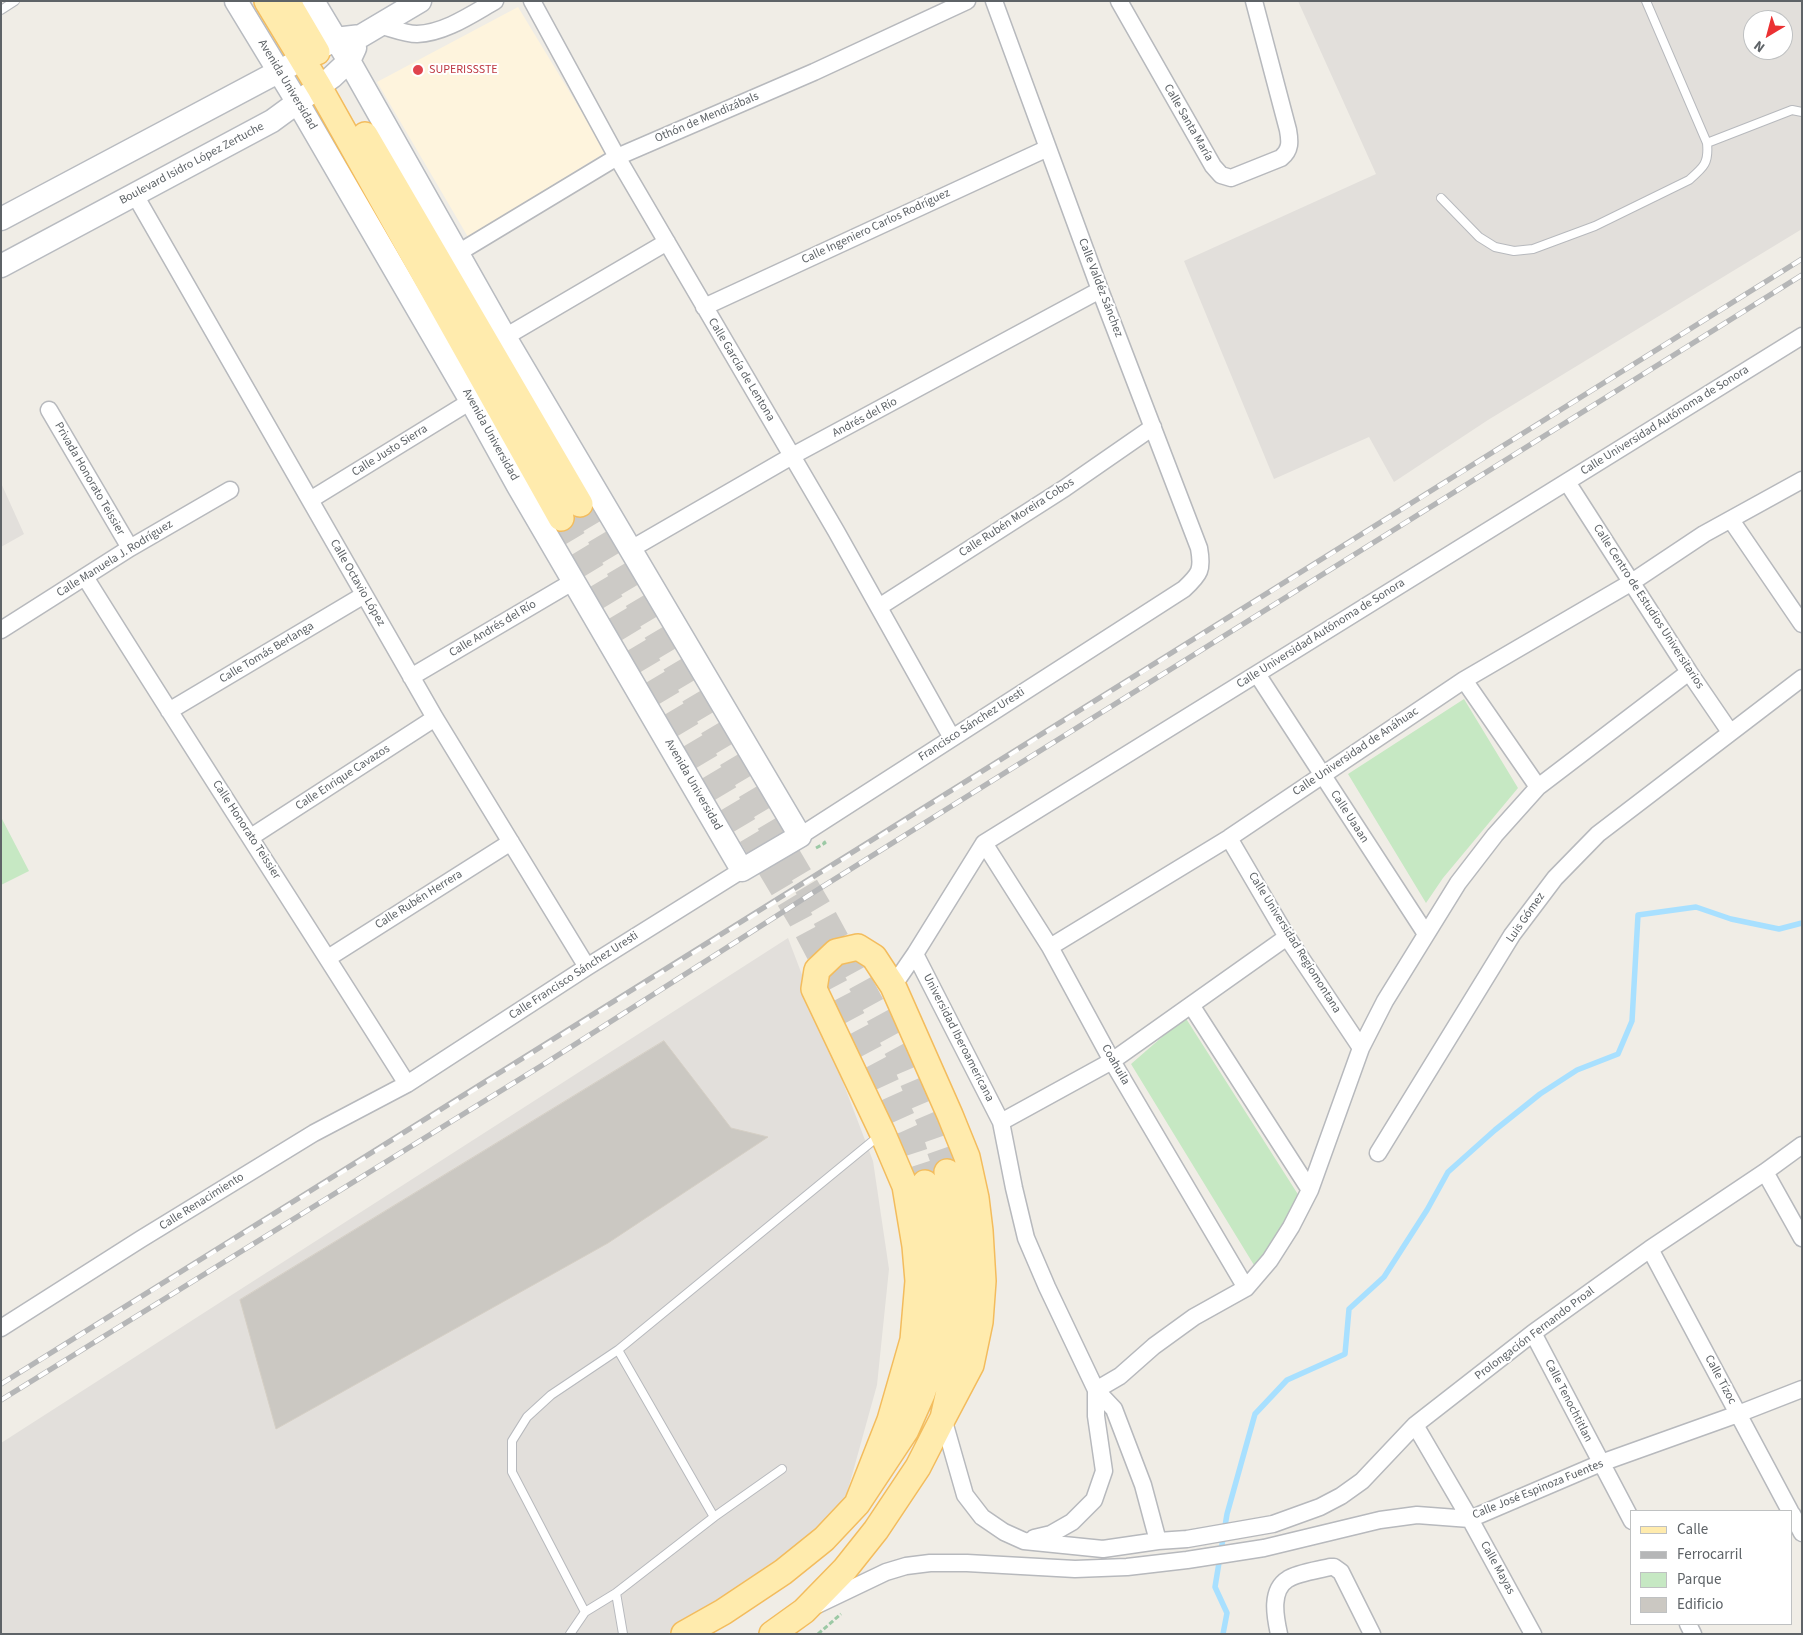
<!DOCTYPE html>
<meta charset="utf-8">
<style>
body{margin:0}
#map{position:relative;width:1803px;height:1635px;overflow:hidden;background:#f0ede6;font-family:"Source Sans 3",sans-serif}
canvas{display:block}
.frame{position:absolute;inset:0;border:2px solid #5e6367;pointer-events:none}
.legend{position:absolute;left:1630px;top:1510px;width:162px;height:115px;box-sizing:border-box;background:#fff;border:1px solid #bfc1c2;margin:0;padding:6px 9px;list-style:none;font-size:15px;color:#5e6367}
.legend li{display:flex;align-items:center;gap:10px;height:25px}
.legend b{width:25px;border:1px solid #bfc1c2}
.north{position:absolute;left:1743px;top:10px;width:50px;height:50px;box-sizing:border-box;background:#fff;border:1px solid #bfc1c2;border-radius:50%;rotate:217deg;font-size:14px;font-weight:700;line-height:20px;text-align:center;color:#5e6367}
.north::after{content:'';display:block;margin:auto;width:18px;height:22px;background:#eb3133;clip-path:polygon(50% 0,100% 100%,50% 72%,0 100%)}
</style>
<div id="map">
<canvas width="1803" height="1635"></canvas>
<div class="frame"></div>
<ul class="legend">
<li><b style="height:6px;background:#ffebad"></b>Calle</li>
<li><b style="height:6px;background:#b5b6b7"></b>Ferrocarril</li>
<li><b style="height:14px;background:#c6e8c3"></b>Parque</li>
<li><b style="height:14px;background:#cbc8c2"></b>Edificio</li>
</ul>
<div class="north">N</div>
</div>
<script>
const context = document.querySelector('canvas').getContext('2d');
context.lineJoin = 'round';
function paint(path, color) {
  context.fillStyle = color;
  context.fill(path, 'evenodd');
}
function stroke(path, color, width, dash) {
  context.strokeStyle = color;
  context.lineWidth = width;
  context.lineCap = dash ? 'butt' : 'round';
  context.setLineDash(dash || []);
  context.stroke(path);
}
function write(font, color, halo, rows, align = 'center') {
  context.font = font + ' "Source Sans 3",sans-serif';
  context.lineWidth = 4;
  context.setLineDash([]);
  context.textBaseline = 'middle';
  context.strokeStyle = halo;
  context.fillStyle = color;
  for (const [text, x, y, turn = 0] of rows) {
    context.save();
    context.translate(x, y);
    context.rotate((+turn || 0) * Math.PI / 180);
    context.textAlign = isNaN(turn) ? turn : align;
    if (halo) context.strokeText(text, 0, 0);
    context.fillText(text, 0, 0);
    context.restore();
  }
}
paint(new Path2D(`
 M518 7 606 152 468 237 377 82Z`), '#fef4dd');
paint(new Path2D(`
 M1298 1H1802V229L1488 420 1394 482 1369 437 1274 479 1184 261 1376 174ZM1753 20H1783V50H1753Z
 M1 483 24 534 1 547Z
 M788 938 873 1161 889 1269 877 1385 844 1504 793 1557 667 1634H1V1443Z`), '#e2dfdb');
paint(new Path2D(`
 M1464 699 1518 788 1443 878 1426 903 1348 774Z
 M1 817 29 871 1 885Z
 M1185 1017 1299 1196 1257 1270 1131 1064Z`), '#c6e8c3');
stroke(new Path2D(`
 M1223 1634 1227 1613 1215 1587 1227 1514 1255 1414 1287 1380 1345 1354 1349 1309 1384 1277 1427 1210 1448 1172 1495 1130 1540 1094 1577 1070 1618 1054 1632 1021 1638 915 1696 907 1731 919 1779 929 1802 923`), '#a8e0ff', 5.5);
const building = new Path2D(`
 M664 1041 731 1128 768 1137 608 1243 276 1429 240 1300Z`);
paint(building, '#cbc8c2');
stroke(building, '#d5cfc5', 1);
stroke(new Path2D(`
 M580 504 821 911 907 1069 929 1121 947 1172
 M561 518 801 920 883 1075 908 1130 925 1183`), '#cccac6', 25, [25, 12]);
const lane = new Path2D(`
 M1 10 15 1
 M1707 143 1792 110 1802 112
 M1441 198 1479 237 1495 247 1514 251 1533 249 1595 226 1689 180C1704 167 1709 163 1707 143L1646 1
 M714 1517 782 1469
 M616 1593 623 1634
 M585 1612 616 1593 714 1517 618 1350
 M570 1634 585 1612 512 1472V1441L527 1417 551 1395 618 1350 880 1135`);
const street = new Path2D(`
 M532 1 617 157 836 531 952 738
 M1119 1 1213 166 1221 175 1231 178 1281 158C1291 150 1290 141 1288 130L1254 1
 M379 25C391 28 405 34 417 34 445 33 472 14 495 1
 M135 195 435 718 587 967
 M448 259 617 157 814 72 967 1
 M704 307 1048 148
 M505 337 667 242
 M49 410 130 548
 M1567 482 1689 672 1730 732
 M310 500 471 401
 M1731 520 1802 624
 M631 549 792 456 1100 290
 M85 577C191 747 300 914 407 1084
 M879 607 1065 488 1153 427
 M1 630 130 548 230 490
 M1257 674 1426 934
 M411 677 574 581
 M1464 680 1538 787
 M169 711 364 595
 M800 836 1184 589C1200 574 1203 570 1199 548L1100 290 994 1
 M251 837 435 718
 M1229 838 1287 937 1361 1048
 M984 843 1050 947 1112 1061 1246 1288
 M1050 947 1229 838 1464 680 1632 582 1704 534 1802 480
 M915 954 1001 1122 1014 1188 1026 1238 1047 1287 1096 1390V1416L1104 1471 1094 1500 1072 1522 1051 1534 1034 1538
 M328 958 511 842
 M893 986 915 954 984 843 1802 336
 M1191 1005 1310 1190
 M1001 1122 1112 1061 1287 937
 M1378 1153 1512 935 1555 878 1598 834 1802 678
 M1765 1172 1802 1238
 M1650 1249 1790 1511
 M1 1328 141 1239 314 1133 407 1084 587 967 742 870
 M1533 1333 1632 1521
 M1096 1390 1120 1376 1154 1346 1194 1317 1246 1288 1270 1260 1291 1227 1310 1190 1361 1048 1385 1001 1458 883 1495 835 1538 787 1689 672
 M1096 1390 1114 1409 1143 1485 1158 1541
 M943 1418 965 1495 982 1517 1004 1532 1024 1541 1103 1549 1158 1541 1187 1539 1273 1524 1320 1507 1341 1496 1362 1481 1415 1425 1533 1333 1650 1249 1765 1172 1802 1145
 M1415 1425 1470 1519 1533 1634
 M1792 1514 1802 1533
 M817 1605 886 1572 906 1566 930 1563H967L1075 1569 1127 1567 1187 1560 1264 1548 1380 1520 1417 1515 1470 1519 1601 1463 1738 1414 1802 1389
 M1688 1624 1693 1634
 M1279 1634C1275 1616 1270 1590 1288 1579 1297 1573 1318 1570 1330 1567H1334L1341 1572 1372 1634`);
const secondary = new Path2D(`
 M236 1 298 103 471 401 518 486 742 870 800 836 505 337 349 61 313 1
 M325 45 335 39 361 36 420 1
 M1 219 291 65
 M1 266 272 121 332 77 349 61 355 48`);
const primary = new Path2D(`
 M267 1 319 87 561 518
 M287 1 317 52
 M365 135 580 504
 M857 1504 890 1420 913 1340 918 1281 915 1246 905 1186 882 1132 814 989 817 970 836 952 858 947 874 957 893 986 950 1115 967 1157 976 1198 980 1231 983 1281 980 1322 971 1365 943 1418
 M684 1634 723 1612 783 1572 824 1539 857 1504 906 1430 922 1394 932 1364 939 1308 940 1266 936 1227 925 1183
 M772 1634 804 1611 845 1569 876 1530 918 1467 943 1418 952 1378 959 1338 964 1289 962 1250 955 1205 947 1172`);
stroke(lane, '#b7b9bd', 10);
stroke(street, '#b7b9bd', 19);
stroke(secondary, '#b8bbc0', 25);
stroke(primary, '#f3bc5d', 28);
stroke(new Path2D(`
 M816 848 825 843 823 840
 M818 1634 841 1614`), '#9cc9a5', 3, [5, 2.5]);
stroke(lane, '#fff', 8);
stroke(street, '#fff', 16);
stroke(secondary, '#fff', 22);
stroke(primary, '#ffebad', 25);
const rail = new Path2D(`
 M1 1384C603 1011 1202 634 1802 259
 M1 1400 541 1066 822 887 1802 275`);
stroke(rail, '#b5b6b7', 5.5);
stroke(rail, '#fff', 4, [11]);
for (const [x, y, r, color] of [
 [418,70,6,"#e0444e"]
]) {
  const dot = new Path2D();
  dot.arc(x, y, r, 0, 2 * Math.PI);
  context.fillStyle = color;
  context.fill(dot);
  stroke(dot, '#fff', 2);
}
write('12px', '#be3a42', '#fff', [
 ["SUPERISSSTE",429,70]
], 'left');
write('12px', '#5e6367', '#fff', [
 ["Avenida Universidad",287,85,59],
 ["Othón de Mendizábals",707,118,-23],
 ["Calle Santa María",1188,123,60],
 ["Boulevard Isidro López Zertuche",192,164,-28],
 ["Calle Ingeniero Carlos Rodríguez",876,227,-25],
 ["Calle Valdéz Sánchez",1100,288,69],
 ["Calle García de Lentona",741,370,59],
 ["Andrés del Río",865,418,-28],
 ["Calle Universidad Autónoma de Sonora",1665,421,-32],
 ["Avenida Universidad",490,435,61],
 ["Calle Justo Sierra",390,451,-32],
 ["Privada Honorato Teissier",89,479,60],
 ["Calle Rubén Moreira Cobos",1017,518,-33],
 ["Calle Manuela J. Rodríguez",115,559,-32],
 ["Calle Octavio López",357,583,60],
 ["Calle Centro de Estudios Universitarios",1648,607,57],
 ["Calle Andrés del Río",493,629,-31],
 ["Calle Universidad Autónoma de Sonora",1321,634,-32],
 ["Calle Tomás Berlanga",267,653,-31],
 ["Francisco Sánchez Uresti",972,725,-33],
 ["Calle Universidad de Anáhuac",1356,752,-34],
 ["Calle Enrique Cavazos",343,778,-33],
 ["Avenida Universidad",693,785,60],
 ["Calle Uaaan",1349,817,57],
 ["Calle Honorato Teissier",246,830,57],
 ["Calle Rubén Herrera",419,900,-32],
 ["Luis Gómez",1526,918,-55],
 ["Calle Universidad Regiomontana",1294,943,58],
 ["Calle Francisco Sánchez Uresti",574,976,-33],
 ["Universidad Iberoamericana",958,1038,63],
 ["Coahuila",1115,1065,60],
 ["Calle Renacimiento",202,1202,-32],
 ["Prolongación Fernando Proal",1535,1334,-37],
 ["Calle Tízoc",1720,1380,62],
 ["Calle Tenochtitlan",1568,1401,63],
 ["Calle José Espinoza Fuentes",1538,1490,-22],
 ["Calle Mayas",1497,1568,61]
]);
</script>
